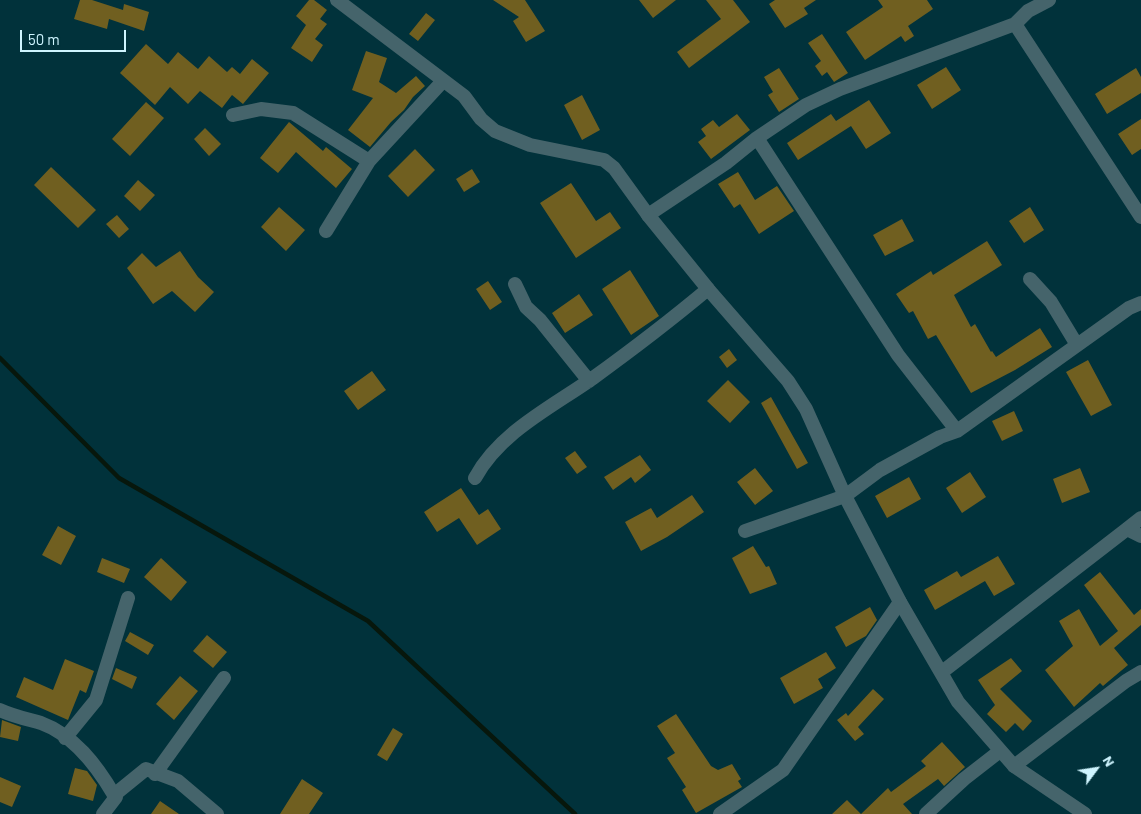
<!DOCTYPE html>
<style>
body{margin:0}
#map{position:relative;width:1141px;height:814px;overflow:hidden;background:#01323b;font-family:Barlow,sans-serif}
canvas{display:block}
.north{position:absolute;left:1071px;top:744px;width:50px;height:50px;-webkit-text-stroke:4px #01323b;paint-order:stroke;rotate:59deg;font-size:14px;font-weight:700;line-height:20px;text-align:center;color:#cff5ff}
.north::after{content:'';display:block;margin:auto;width:18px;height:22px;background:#cff5ff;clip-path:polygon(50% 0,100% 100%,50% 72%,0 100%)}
.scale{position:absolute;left:20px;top:30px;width:106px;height:22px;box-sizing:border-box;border:2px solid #cff5ff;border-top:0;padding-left:6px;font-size:15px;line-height:18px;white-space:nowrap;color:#cff5ff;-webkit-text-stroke:4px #01323b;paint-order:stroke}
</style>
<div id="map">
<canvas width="1141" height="814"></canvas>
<div class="north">N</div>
<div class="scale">50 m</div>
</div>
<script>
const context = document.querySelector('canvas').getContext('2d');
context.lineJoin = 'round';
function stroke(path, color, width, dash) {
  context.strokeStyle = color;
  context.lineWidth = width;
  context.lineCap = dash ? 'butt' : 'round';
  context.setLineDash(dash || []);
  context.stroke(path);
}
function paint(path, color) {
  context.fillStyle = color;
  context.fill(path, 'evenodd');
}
stroke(new Path2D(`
 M0 358 119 478 368 621 575 814`), '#07170c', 4.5);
paint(new Path2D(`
 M80 0H92L123 10 124 4 149 12 144 31 109 19 107 29 74 19Z
 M309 0H314L327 10 320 19 327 24 315 39 323 45 312 62 291 48 306 25 296 16Z
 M493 0H525L545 31 526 42 513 21 519 17Z
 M639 0H676L653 18Z
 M706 0H733L750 22 689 68 677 52 721 19Z
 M775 0H816L804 8 808 14 785 28 769 4Z
 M878 0H927L933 9 908 26 914 36 905 42 901 36 865 60 846 32 883 7Z
 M426 13 435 20 418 41 409 34Z
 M822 34 848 73 834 82 827 72 822 76 815 66 821 61 808 43Z
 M146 44 168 64 178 52 198 69 209 56 227 72 232 67 240 74 252 59 269 73 243 104 232 95 222 108 200 91 188 104 170 87 155 105 120 73Z
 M366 51 387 58 379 82 396 93 416 76 425 86 413 97 404 110 391 122 370 147 348 130 373 98 352 90Z
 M946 67 961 90 932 109 917 85Z
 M779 68 799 99 779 112 768 95 773 92 764 77Z
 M1136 68 1141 77V93L1107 114 1095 94Z
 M582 95 600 130 582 140 564 105Z
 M869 100 891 133 866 149 851 126 798 160 787 143 831 114 836 121Z
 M146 102 164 118 130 156 112 139Z
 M737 114 750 130 711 159 698 142 706 136 701 129 713 120 719 127Z
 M1141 119V149L1132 155 1118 134Z
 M289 122 323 151 326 147 352 169 336 188 296 152 278 173 260 158Z
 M205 128 221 144 209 156 194 139Z
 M415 149 435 170 408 197 388 176Z
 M51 167 96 210 78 228 34 185Z
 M472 169 480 182 464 192 456 179Z
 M738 172 755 200 777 186 794 211 759 234 740 204 734 208 718 184Z
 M138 180 155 195 140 211 124 196Z
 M571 183 596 221 610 212 621 228 576 258 540 203Z
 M279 207 305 230 286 251 261 227Z
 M1030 207 1044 230 1024 243 1009 221Z
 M117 215 129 229 119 238 106 224Z
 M902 219 914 241 885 256 873 235Z
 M987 241 1002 265 954 295 971 327 975 324 991 352 992 351 996 357 1040 328 1052 347 1015 370 971 393 936 335 928 339 913 311 909 313 896 294 931 271 933 275Z
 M180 251 198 277 214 292 195 312 172 291 153 304 127 268 142 253 156 267Z
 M630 270 659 316 631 335 602 289Z
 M488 281 502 302 490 310 476 289Z
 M579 294 593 315 565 333 552 313Z
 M729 349 737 360 727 368 719 357Z
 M1088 360 1112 405 1091 416 1066 372Z
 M372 371 386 390 358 410 344 391Z
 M728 380 750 402 730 423 707 401Z
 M771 397 808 463 797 469 761 403Z
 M1014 411 1023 431 1002 441 992 421Z
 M575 451 587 467 577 474 565 458Z
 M640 455 651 470 635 483 631 477 613 490 604 477Z
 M755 468 773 491 755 505 737 482Z
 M1080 468 1090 492 1062 503 1053 479Z
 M970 472 986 497 962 513 946 488Z
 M909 477 921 499 887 518 875 496Z
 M461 488 479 515 488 509 501 529 477 545 459 518 437 532 424 512Z
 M692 495 704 512 667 537 641 551 625 522 651 508 657 518Z
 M58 526 76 536 61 565 42 555Z
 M753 546 766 567 769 566 777 584 750 594 732 558Z
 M998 556 1015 584 994 596 985 581 935 610 924 590 957 571 961 577Z
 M102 558 130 569 124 583 97 572Z
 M161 558 187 582 171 601 144 577Z
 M1100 572 1134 615 1141 609V625L1114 648 1128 665 1103 686 1100 683 1074 707 1045 670 1073 646 1059 621 1079 609 1100 646 1118 631 1084 585Z
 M870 607 877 620 866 636 846 647 835 627Z
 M130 632 154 645 148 655 125 641Z
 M207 635 227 652 213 668 193 651Z
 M826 652 836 668 818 679 823 688 794 704 780 678Z
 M1011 658 1022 671 1000 689 1032 721 1023 731 1015 723 1006 732 987 714 995 705 978 680Z
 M65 659 94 671 86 693 80 690 68 720 16 697 24 677 53 690Z
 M116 668 137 677 132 689 112 679Z
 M180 676 198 691 174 720 156 704Z
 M873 689 884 699 858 727 864 734 855 741 837 720 846 713 848 716Z
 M676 714 711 766 718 770 732 764 741 779 738 781 742 787 696 813 682 790 686 787 667 758 675 753 657 726Z
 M2 720 21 727 18 741 0 737Z
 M393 728 403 734 387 761 377 755Z
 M942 742 965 767 944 786 938 779 903 804 912 814H832L847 800 861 814 888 788 891 792 926 766 921 761Z
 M75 768 87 771 97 785 93 801 68 794Z
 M0 777 21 786 12 807 0 802Z
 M302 779 323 793 309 814H280Z
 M160 801 179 814H151Z`), '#705f20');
stroke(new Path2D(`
 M1015 24 1141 217
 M233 115 261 109 293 113 369 161
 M757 138 898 355 957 431
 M648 215 726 163 757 138 806 105 840 89 1015 24 1028 11 1049 0
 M326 231 369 161 443 81
 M1030 279 1051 302 1077 345
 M515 284 526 307 540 320 589 381
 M475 478C500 432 552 407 593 378 633 349 671 320 708 289
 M1127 529 1141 518
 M745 531 845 496 880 470 940 437 957 431 1129 308 1141 303
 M942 672 1127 529 1141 536
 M0 710C13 716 27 719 41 723 74 735 97 766 114 795
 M65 738 96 700 128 598
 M1014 766 1126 681 1141 672
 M155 774 224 678
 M103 814 116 797 114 795 146 769 178 781 217 814
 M720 814 783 770 900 602
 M926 814 964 779 1000 751`), '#45646b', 14);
stroke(new Path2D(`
 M337 0 464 96 481 119 495 131 530 145 604 160 614 168 648 215 708 289 788 381 806 409 845 496 900 602 958 702 1014 766 1085 814`), '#45646b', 14);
</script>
